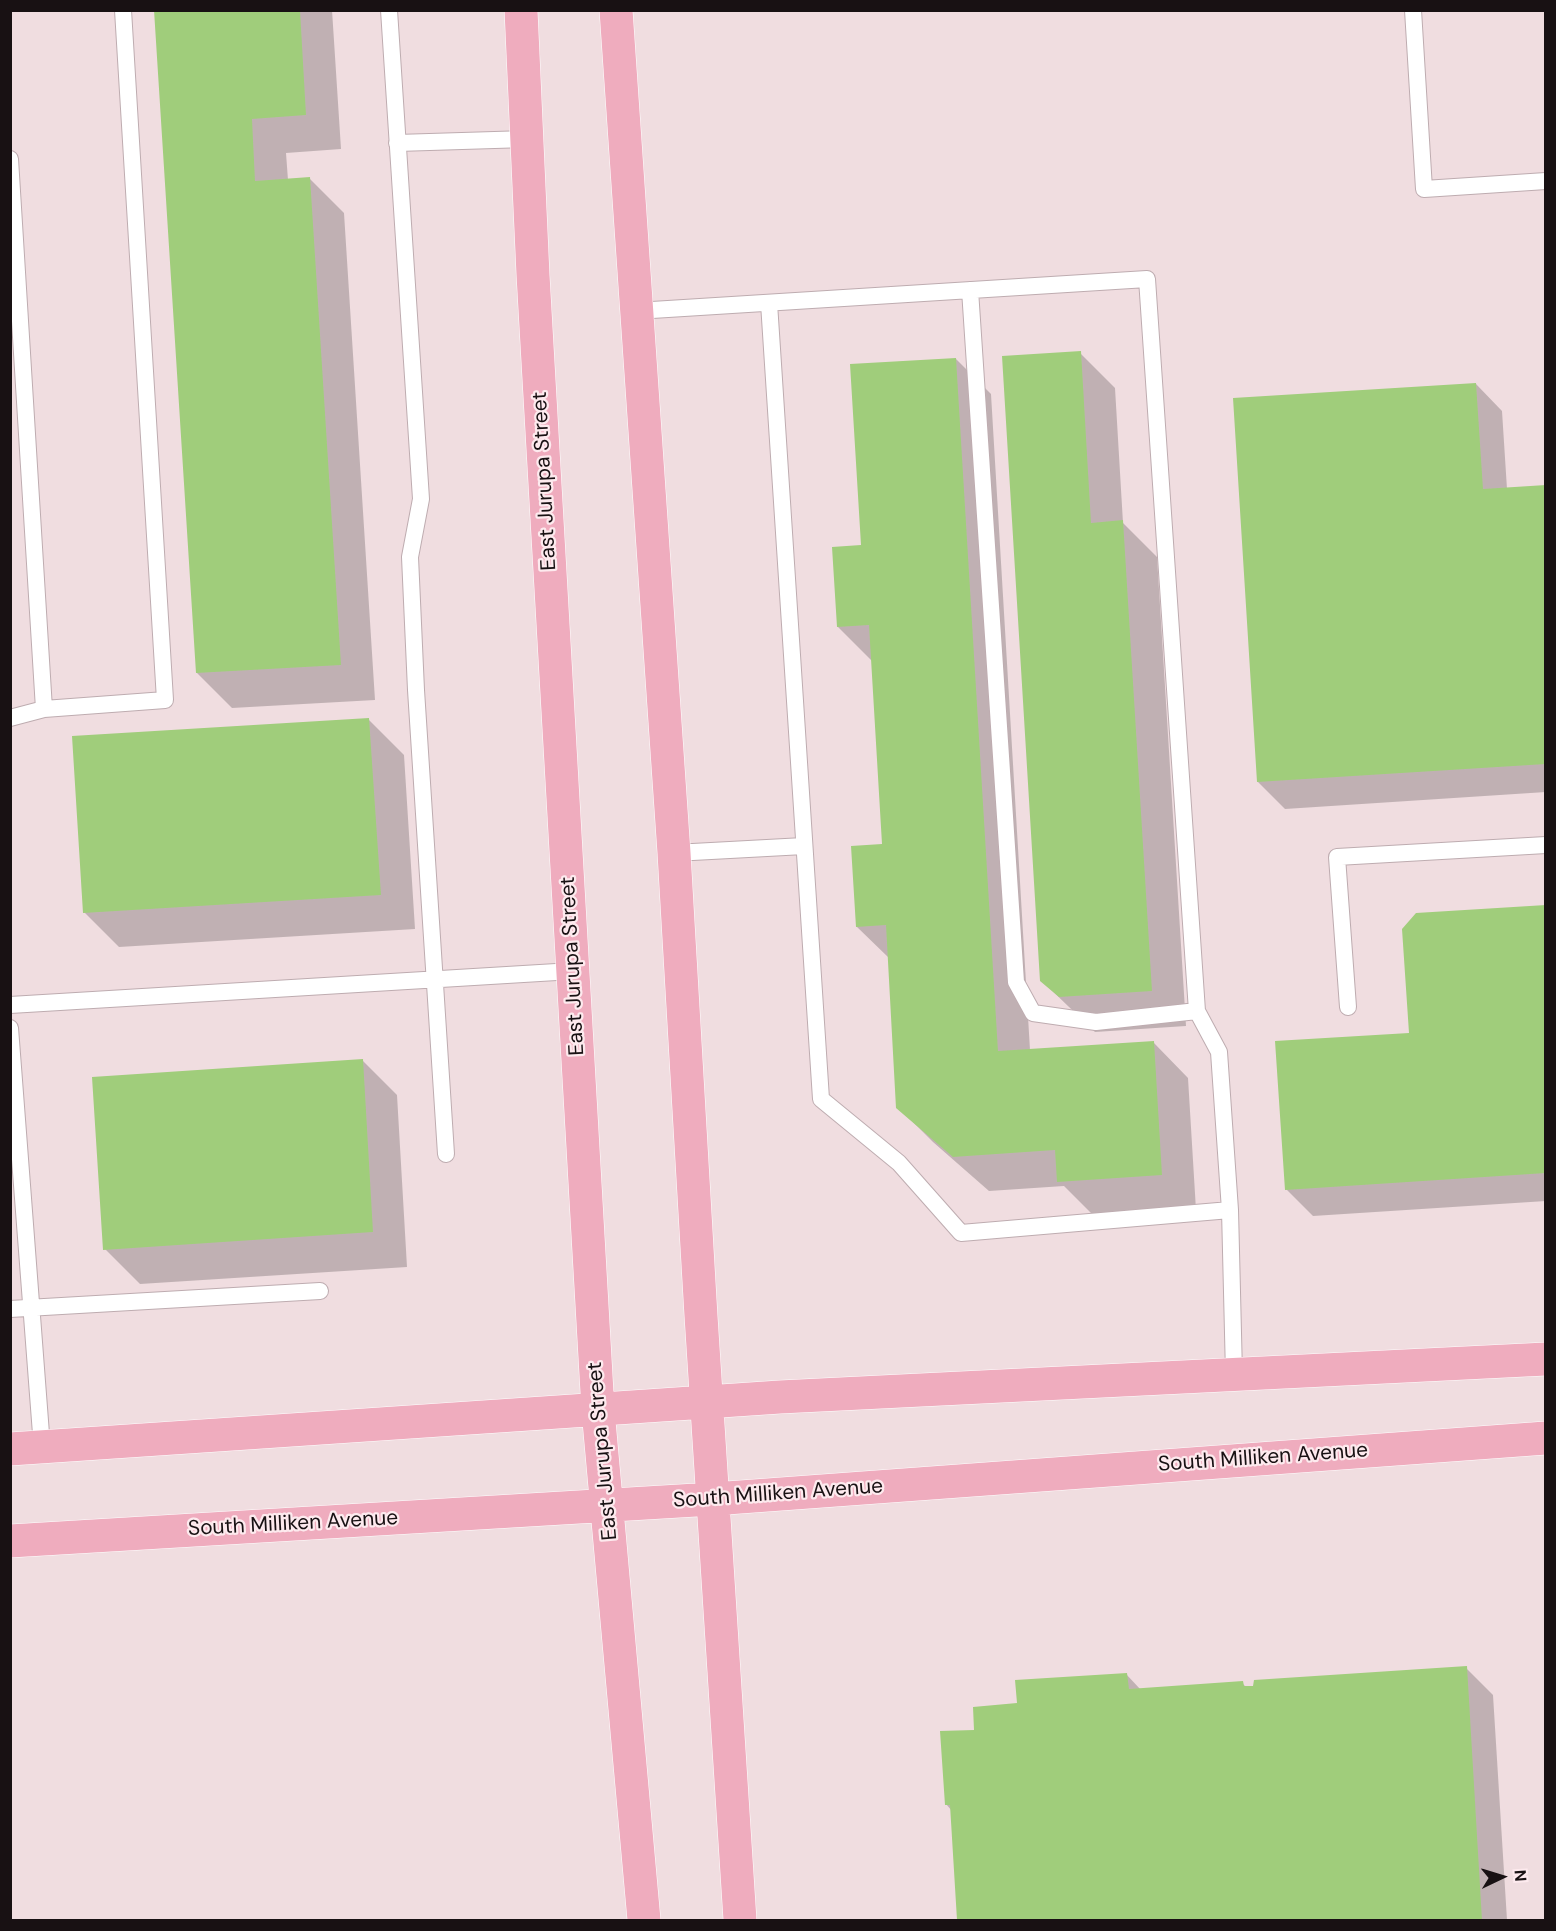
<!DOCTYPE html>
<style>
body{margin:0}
#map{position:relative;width:1556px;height:1931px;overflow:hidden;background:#f0dde0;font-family:"DM Sans",sans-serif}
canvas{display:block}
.frame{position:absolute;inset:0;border:12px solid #181113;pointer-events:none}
.north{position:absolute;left:1472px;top:1847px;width:60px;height:60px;-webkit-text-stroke:4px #fdeaee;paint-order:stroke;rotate:86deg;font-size:16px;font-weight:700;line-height:24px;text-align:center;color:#181113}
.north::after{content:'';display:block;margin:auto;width:21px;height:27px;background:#181113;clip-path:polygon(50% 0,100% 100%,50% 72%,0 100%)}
</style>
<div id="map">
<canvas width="1556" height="1931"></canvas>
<div class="frame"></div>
<div class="north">N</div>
</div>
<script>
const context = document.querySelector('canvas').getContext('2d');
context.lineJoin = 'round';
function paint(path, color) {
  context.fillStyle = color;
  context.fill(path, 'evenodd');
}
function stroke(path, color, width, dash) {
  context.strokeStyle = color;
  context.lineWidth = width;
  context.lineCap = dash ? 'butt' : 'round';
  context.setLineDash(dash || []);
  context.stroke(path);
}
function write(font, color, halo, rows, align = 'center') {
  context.font = font + ' "DM Sans",sans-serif';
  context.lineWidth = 4.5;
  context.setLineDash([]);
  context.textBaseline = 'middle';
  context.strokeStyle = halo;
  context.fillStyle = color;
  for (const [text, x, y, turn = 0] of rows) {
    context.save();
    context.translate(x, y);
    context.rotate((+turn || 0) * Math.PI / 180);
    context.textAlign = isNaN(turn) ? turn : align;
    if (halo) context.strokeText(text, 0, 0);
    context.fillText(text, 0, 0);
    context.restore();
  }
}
paint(new Path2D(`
 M155 10H332L341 149 286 153 288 180 309 178 344 213 375 700 232 708 197 673Z
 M1080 353 1115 388 1123 523 1157 557 1186 1026 1095 1032 1042 981Z
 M956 359 991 394 1030 1050 1154 1043 1188 1078 1196 1210 1094 1216 1064 1186 989 1191 933 1142 898 1107 889 958 857 927 883 845 872 661 838 627 863 546Z
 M1476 384 1502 411 1507 489 1546 486V792L1285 809 1258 782Z
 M369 720 404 755 415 929 119 947 84 912Z
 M1546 907V1201L1313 1216 1286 1189 1410 1034Z
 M362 1060 397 1095 407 1267 140 1284 105 1249Z
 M1466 1668 1493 1695 1507 1920H958L952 1811 946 1804 976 1731 1018 1704 1126 1674 1141 1690 1242 1683 1247 1688Z`), '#0003');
paint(new Path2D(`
 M154 10H300L306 115 252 119 255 181 310 177 341 665 196 673Z
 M1081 351 1091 523 1123 520 1152 991 1059 997 1040 981 1002 356Z
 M956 358 998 1051 1154 1041 1162 1175 1057 1182 1055 1150 953 1157 896 1108 886 925 856 927 851 846 882 844 869 625 837 627 832 547 861 545 850 364Z
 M1476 383 1483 489 1546 485V764L1257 782 1233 398Z
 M369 718 381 895 83 913 72 736Z
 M1546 905V1173L1285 1190 1275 1041 1409 1033 1402 929 1416 913Z
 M363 1059 373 1232 103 1250 92 1077Z
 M1467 1666 1482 1920H957L950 1805H945L940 1731 974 1730 973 1707 1017 1703 1015 1680 1127 1673 1129 1689 1243 1681 1244 1686H1253L1254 1680Z`), '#a0cd7b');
const lane = new Path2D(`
 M389 10 421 499 410 557 416 690 446 1154
 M1413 10 1424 189 1546 181
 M397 143 527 139
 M10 159 44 709
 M970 290 1016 982 1033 1013 1096 1022 1197 1011
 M769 303 821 1099 899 1163 961 1233 1230 1210
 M636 311 1147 279 1197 1011 1219 1052 1230 1210 1234 1374
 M10 718 44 709 165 700 123 10
 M674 853 804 846
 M10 1005 573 971
 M1348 1007 1337 857 1546 845
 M10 1028 42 1447
 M10 1309 320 1291`);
const primary = new Path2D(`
 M521 10 533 275 598 1410 644 1920
 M616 10 674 853 701 1316 740 1920
 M10 1449 780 1397 1546 1359
 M10 1541 713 1499 1546 1438`);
stroke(lane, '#beacb0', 18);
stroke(primary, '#fff', 34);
stroke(lane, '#fff', 16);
stroke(primary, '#efacbe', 33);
write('21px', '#181113', '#fdeaee', [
 ["East Jurupa Street",545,481,-93],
 ["East Jurupa Street",573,966,-93],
 ["East Jurupa Street",603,1451,-95],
 ["South Milliken Avenue",1263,1458,-4],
 ["South Milliken Avenue",778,1494,-4],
 ["South Milliken Avenue",293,1524,-3]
]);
</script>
